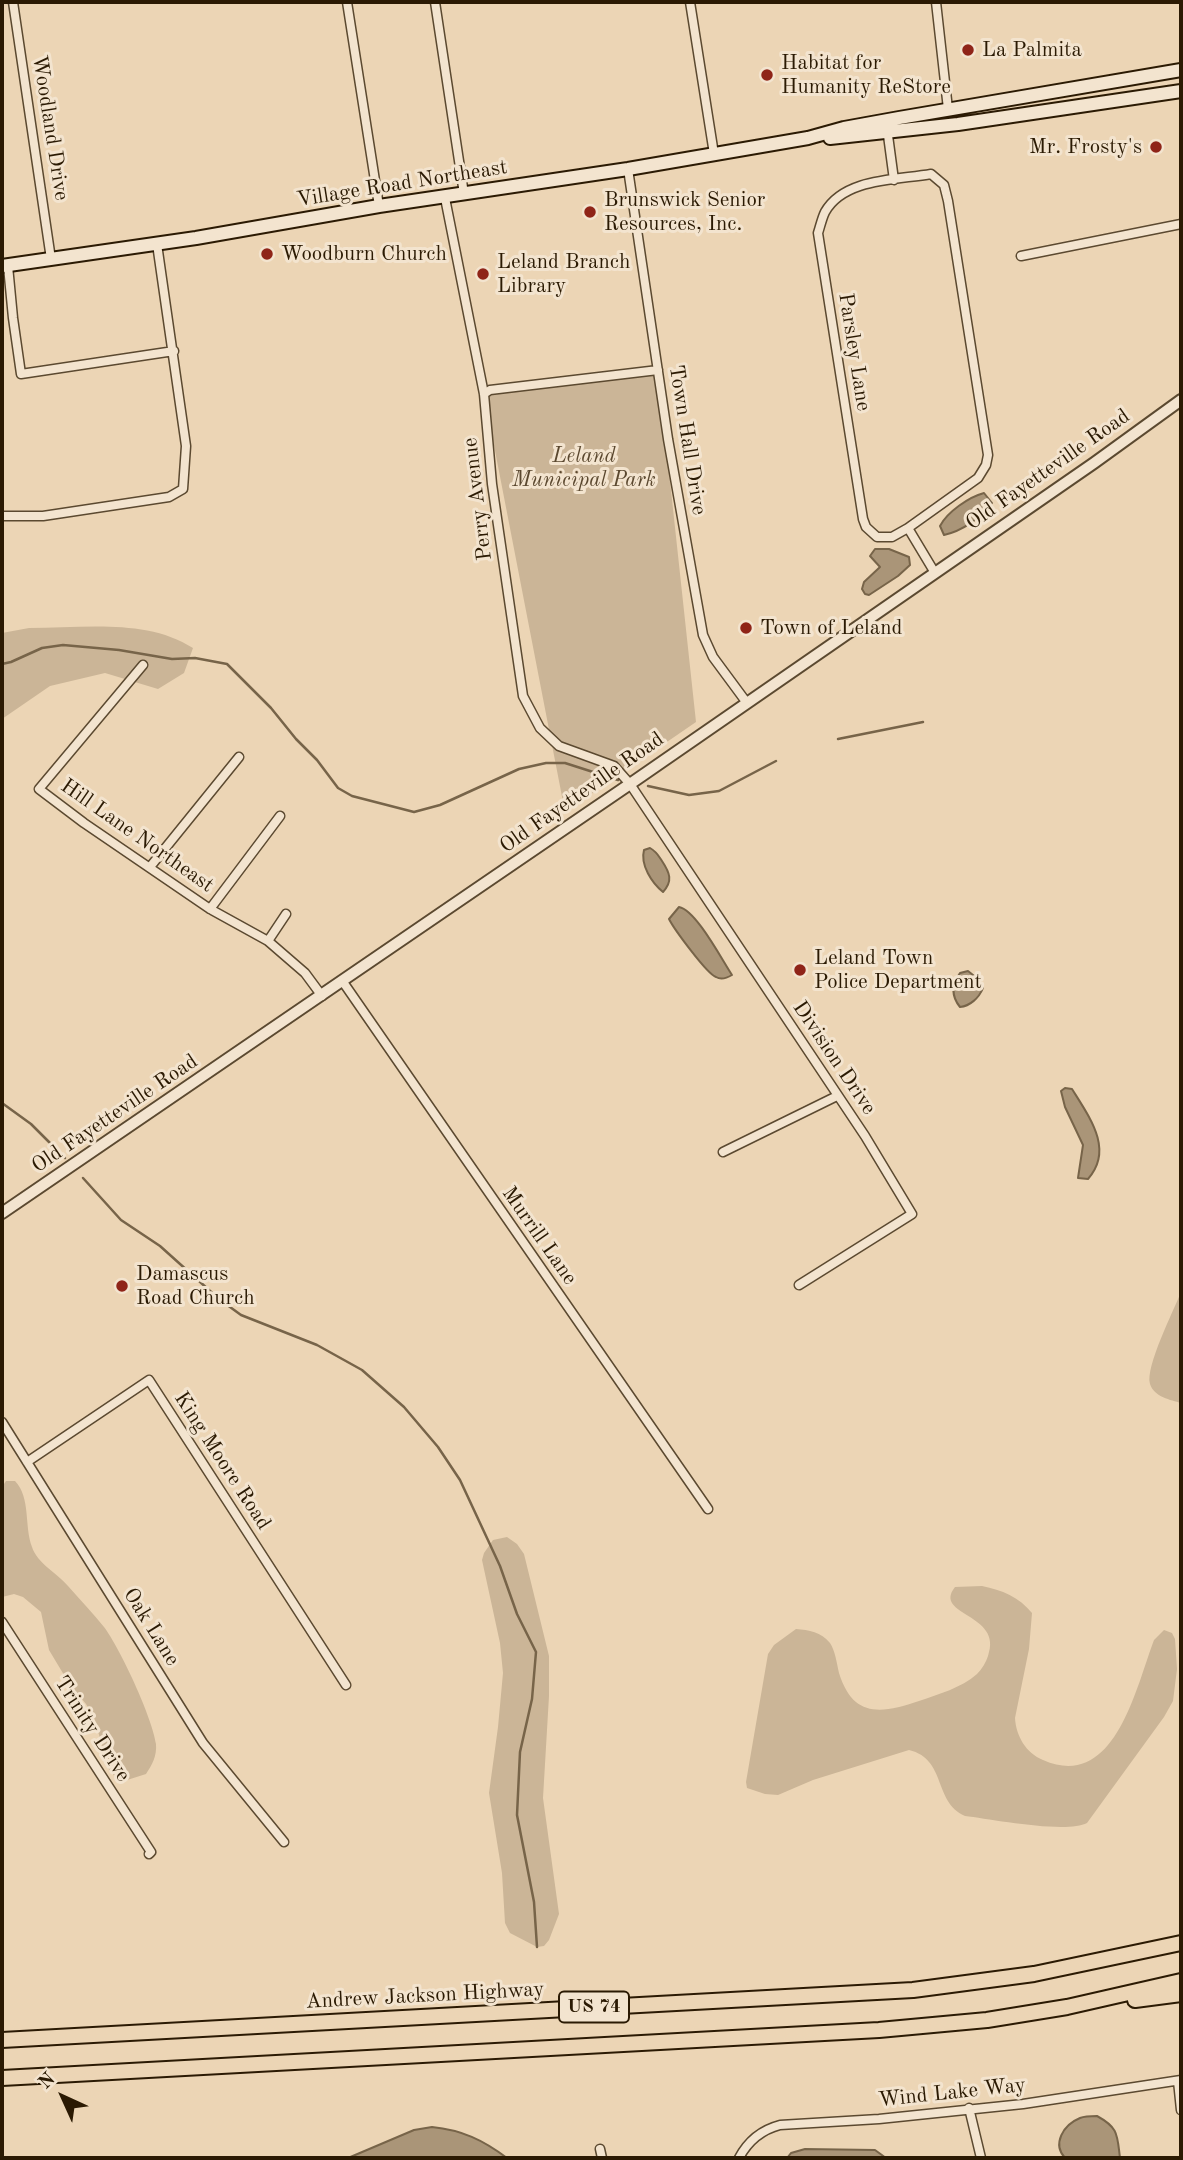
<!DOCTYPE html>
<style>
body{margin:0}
#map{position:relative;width:1183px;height:2160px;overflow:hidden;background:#ecd5b5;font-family:"Old Standard TT",serif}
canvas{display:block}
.frame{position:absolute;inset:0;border:4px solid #2b1a03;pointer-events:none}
.north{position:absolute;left:28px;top:2062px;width:70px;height:70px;-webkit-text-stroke:5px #f3e4cf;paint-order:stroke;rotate:315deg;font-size:19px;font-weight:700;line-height:28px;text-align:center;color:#2b1a03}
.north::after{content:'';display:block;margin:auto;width:24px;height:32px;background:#2b1a03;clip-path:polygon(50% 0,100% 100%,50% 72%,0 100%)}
</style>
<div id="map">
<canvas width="1183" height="2160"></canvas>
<div class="frame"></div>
<div class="north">N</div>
</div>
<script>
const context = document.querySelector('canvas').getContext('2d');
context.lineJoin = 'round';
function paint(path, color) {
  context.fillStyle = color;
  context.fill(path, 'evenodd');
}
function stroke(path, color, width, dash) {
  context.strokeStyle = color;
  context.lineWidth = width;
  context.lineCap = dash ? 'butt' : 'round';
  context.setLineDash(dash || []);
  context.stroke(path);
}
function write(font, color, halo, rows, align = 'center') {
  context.font = font + ' "Old Standard TT",serif';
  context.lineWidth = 6;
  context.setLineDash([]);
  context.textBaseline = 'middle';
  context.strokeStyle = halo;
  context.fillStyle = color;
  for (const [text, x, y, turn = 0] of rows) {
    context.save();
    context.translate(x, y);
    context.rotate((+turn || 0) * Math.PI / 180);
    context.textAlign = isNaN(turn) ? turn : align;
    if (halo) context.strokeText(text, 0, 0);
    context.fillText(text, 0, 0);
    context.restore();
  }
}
paint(new Path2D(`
 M658 370 696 722 565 812 484 394Z
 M29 628C82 628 147 618 193 648L184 673 158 689 105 673 50 686 2 719V633Z
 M1181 1292V1403C1171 1400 1154 1397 1150 1384 1145 1367 1174 1310 1181 1292Z
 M6 1481H15C31 1498 24 1526 32 1547 37 1563 58 1574 68 1586 80 1600 93 1613 104 1627 120 1648 153 1719 156 1744 157 1756 152 1765 146 1774L124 1781 115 1777 108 1768 95 1720 86 1704 70 1685 49 1650 41 1612 23 1597 14 1594 2 1597V1487Z
 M507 1537 517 1544 524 1554 549 1656V1696L543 1798 559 1914 549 1940 544 1946 537 1947 510 1933 505 1923 502 1873 489 1793 498 1727 503 1673 500 1643 482 1560 484 1553 493 1540Z
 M982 1586C1002 1590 1019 1597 1032 1613L1029 1649 1015 1718C1016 1736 1026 1753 1043 1760 1115 1792 1136 1687 1154 1640L1164 1630 1172 1633 1175 1639 1177 1669 1173 1701 1164 1717 1087 1823C1066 1834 991 1819 965 1816 933 1802 947 1759 909 1750L813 1780 778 1795 765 1794 747 1788 746 1782 768 1654 774 1645 796 1629C809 1630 821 1632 830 1643 835 1650 837 1664 839 1673 853 1718 881 1714 919 1701 939 1694 961 1688 977 1674 982 1669 986 1662 988 1656 1004 1613 932 1616 955 1587Z`), '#cbb597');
const water = new Path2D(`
 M984 493 992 503C981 518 962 531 944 535L940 526C947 512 969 497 984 493Z
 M875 549H889L909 557 910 565 898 576 869 595 865 594 862 589 864 582 880 567 870 556Z
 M650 848C657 852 658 855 662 861 670 873 673 881 663 892 652 883 640 865 644 850Z
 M679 907C696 910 722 960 732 975 727 978 721 980 716 977 707 974 674 929 669 919Z
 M968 971 978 979 983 988C979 998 970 1006 960 1007 951 996 952 984 960 973Z
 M1065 1088 1072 1089C1090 1118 1114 1150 1088 1179L1078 1178 1083 1145 1065 1107 1061 1091Z
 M1097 2116C1119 2128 1117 2135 1120 2158H1065C1052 2144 1063 2125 1080 2118 1085 2116 1092 2116 1097 2116Z
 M432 2127C462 2130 483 2140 507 2158H348L414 2130Z
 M805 2149 875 2150 886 2158H787L791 2153Z`);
paint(water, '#aa9578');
stroke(water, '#776449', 2);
stroke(new Path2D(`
 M2 664 11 662 42 648 63 645 119 650 172 659 195 658 227 664 271 708 296 739 317 760 338 788 352 796 414 812 440 805 519 769 546 763H565L618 780
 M838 739 923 722
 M648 786 689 795 719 791 776 761
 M2 1103 31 1124 65 1158
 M83 1178 121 1220 160 1246 219 1299 241 1315 317 1345 362 1370 404 1407 438 1447 460 1480 500 1566 517 1614 536 1652 532 1699 520 1752 517 1815 534 1902 537 1947`), '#776449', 2.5);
const minor = new Path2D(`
 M13 2 51 259
 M347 2 379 206
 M435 2 464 194
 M690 2 714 154
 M936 2 948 109
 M887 128 894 180
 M628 169 668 439 703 635 713 657 747 703
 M445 198 484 394 492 484 523 696 540 728 559 746 614 766 630 784 865 1136 912 1214 799 1285
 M1021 256 1181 224
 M8 266 13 318 21 374 174 351
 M484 394 490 390 658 370
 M2 516H43L169 497 183 489 186 446 157 244
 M908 528 892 537H877L866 527 863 519 818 233C820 227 822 218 825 212 844 178 897 180 931 174L944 185 948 201 988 455 986 465 978 478 908 528 935 573
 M143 665 39 789 84 823 210 909 268 941 305 973 322 996
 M150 867 239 757
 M210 909 280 816
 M268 941 286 914
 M343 982 708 1509
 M723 1152 837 1096
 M2 1422 203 1743 284 1842
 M27 1462 149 1380 346 1685
 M2 1622 151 1852 149 1854
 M1178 2081 1181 2110
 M969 2108 981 2158
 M600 2149 602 2158
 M739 2158C748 2141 761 2130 780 2125L879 2119 1023 2104 1181 2080`);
const tertiary = new Path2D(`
 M2 1213 630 784 1094 463 1181 400`);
const secondary = new Path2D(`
 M830 138 958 124 1181 91
 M2 266 196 238 379 206 628 169 808 138 844 128 899 118 1181 70`);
const motorway = new Path2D(`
 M1135 2000 1181 1994
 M2 2040 913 1990 1034 1974 1181 1943
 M2 2078 879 2030 987 2020 1067 2007 1181 1981`);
stroke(minor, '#5b4930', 11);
stroke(tertiary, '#5b4930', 14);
stroke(secondary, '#2b1a03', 16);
stroke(motorway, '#2b1a03', 18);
stroke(minor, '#f3e4cf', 8);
stroke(tertiary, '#f3e4cf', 10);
stroke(secondary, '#f3e4cf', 12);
stroke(motorway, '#ecd5b5', 14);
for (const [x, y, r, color] of [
 [968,50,7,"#8f2418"],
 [767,75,7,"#8f2418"],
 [1156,147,7,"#8f2418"],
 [590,212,7,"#8f2418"],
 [267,254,7,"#8f2418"],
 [483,274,7,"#8f2418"],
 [746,628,7,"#8f2418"],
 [800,970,7,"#8f2418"],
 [122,1286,7,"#8f2418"]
]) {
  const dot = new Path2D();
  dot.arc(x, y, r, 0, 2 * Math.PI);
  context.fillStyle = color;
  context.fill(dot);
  stroke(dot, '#f3e4cf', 2.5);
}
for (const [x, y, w] of [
 [594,2007,70]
]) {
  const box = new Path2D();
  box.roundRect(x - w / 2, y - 15.5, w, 31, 5);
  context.fillStyle = '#f3e4cf';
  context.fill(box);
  stroke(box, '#2b1a03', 2);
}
write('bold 19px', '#2b1a03', null, [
 ["US 74",594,2007]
]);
write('21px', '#2b1a03', '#f3e4cf', [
 ["La Palmita",982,50],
 ["Habitat for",781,63],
 ["Humanity ReStore",781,87],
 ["Mr. Frosty's",1142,147,"right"],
 ["Brunswick Senior",604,200],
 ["Resources, Inc.",604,224],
 ["Woodburn Church",281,254],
 ["Leland Branch",497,262],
 ["Library",497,286],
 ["Town of Leland",760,628],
 ["Leland Town",814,958],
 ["Police Department",814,982],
 ["Damascus",136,1274],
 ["Road Church",136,1298]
], 'left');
write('21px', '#2b1a03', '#f3e4cf', [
 ["Woodland Drive",50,128,81],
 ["Village Road Northeast",402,184,-9],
 ["Parsley Lane",854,352,81],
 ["Town Hall Drive",687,440,81],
 ["Old Fayetteville Road",1048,470,-35],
 ["Perry Avenue",478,499,-97],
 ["Old Fayetteville Road",582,793,-35],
 ["Hill Lane Northeast",137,836,35],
 ["Division Drive",834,1058,56],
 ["Old Fayetteville Road",115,1114,-34],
 ["Murrill Lane",539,1236,55],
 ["King Moore Road",222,1461,57],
 ["Oak Lane",151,1627,58],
 ["Trinity Drive",92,1729,57],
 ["Andrew Jackson Highway",425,1996,-3],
 ["Wind Lake Way",952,2093,-6]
]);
write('italic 21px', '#5b482f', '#f3e4cf', [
 ["Leland",584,456],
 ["Municipal Park",584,480]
]);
</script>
